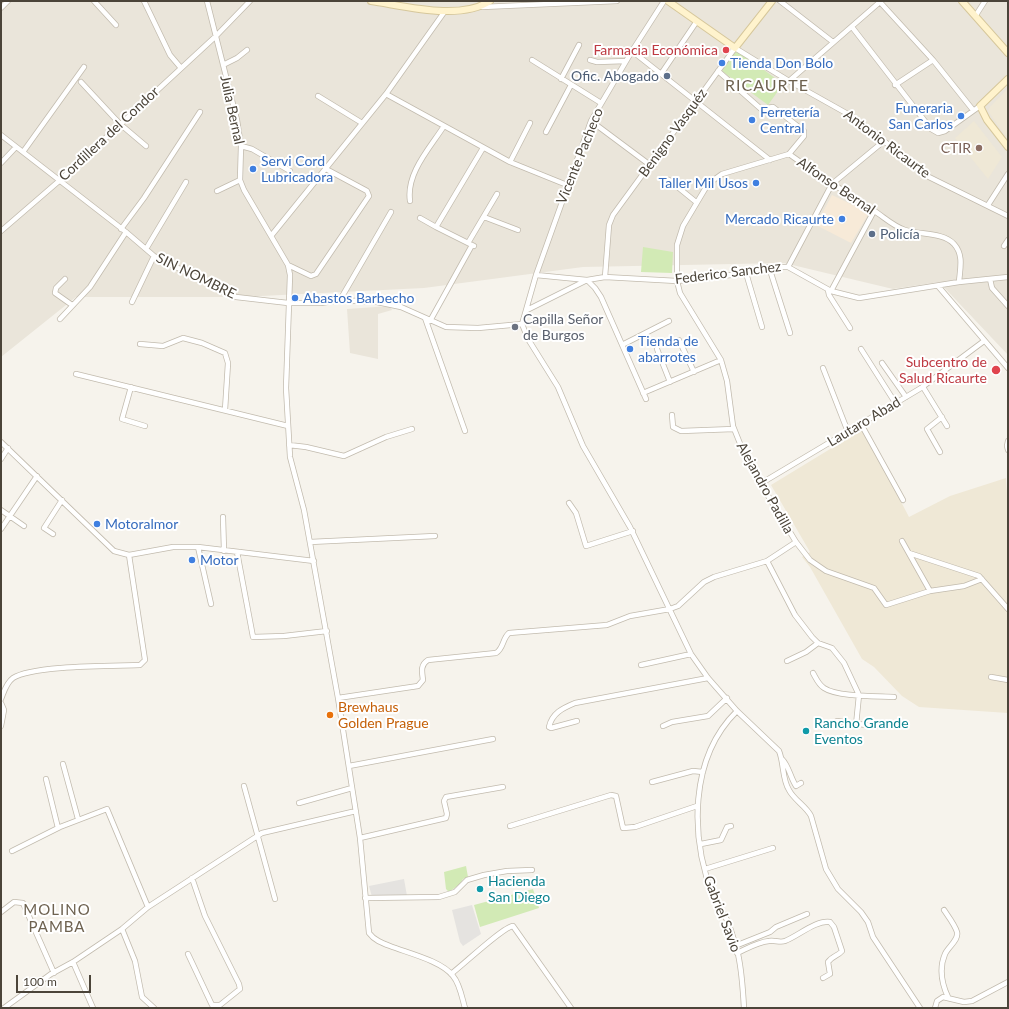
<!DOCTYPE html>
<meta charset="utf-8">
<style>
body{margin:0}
#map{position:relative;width:1009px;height:1009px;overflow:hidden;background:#f6f3ec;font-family:Lato,sans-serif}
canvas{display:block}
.frame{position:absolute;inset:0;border:2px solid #4b4439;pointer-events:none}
.scale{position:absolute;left:16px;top:975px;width:75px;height:18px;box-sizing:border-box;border:2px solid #4b4439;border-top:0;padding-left:5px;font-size:12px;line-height:14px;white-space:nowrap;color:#4b4439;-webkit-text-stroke:3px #fff;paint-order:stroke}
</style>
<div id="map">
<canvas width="1009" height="1009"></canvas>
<div class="frame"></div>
<div class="scale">100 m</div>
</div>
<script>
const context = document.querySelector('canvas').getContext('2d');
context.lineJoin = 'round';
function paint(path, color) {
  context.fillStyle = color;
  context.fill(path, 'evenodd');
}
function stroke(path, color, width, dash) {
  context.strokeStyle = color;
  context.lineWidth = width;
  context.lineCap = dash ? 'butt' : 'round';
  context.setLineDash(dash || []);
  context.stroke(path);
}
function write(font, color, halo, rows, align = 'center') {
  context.font = font + ' Lato,sans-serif';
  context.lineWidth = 4;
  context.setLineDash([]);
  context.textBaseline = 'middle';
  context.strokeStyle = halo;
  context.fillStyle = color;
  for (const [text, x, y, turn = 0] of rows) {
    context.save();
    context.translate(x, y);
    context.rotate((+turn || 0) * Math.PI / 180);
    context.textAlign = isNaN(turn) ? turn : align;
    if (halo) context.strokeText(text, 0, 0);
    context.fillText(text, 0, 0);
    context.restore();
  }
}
paint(new Path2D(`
 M1 1H1008V355L939 282 893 289 784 263 583 267 424 288 241 297H76L1 357Z
 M390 306 392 310 378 314V359L350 353 347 309Z`), '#eae5da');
paint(new Path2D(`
 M832 195 869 213 851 243 816 225Z`), '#f7ead8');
paint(new Path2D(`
 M1008 88V140L988 111 990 107Z
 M974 121 1002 157 988 179 955 138Z
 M863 429 909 517 950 496 1006 478 1008 508V713L919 707 902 696 874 667 862 659 810 567 802 557 810 552 771 485Z`), '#efe8d6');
paint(new Path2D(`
 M737 50 783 84 768 105 722 71Z
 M643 247 673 252 672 273 641 272Z
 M466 866 468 877 463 879 460 884 449 892 446 889 444 872Z
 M533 889 539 908 480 927 474 905Z`), '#d2eab5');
paint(new Path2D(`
 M404 879 407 896 372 897 369 886Z
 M472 905 481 934 463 946 460 942 452 910Z`), '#e5e3e0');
const minor = new Path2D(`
 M94 1 116 25
 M144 1 170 55 181 68
 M207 1 237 120 241 146 240 180 244 190 288 265 290 275 286 388 290 457 304 510 338 698 360 838 369 933C374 940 382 943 390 946 408 953 442 961 453 976 460 984 462 998 465 1008
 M780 1 833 42
 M879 1 933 60 973 110
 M482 7 617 1
 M1 8 8 1
 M976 15 985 1
 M852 27 931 129 938 133 945 131 980 106
 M632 51 770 160
 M532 60 601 103
 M590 60 597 62 626 61
 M223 65 237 58 247 50
 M718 71 761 109 773 107 804 131V136L789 154
 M661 74 697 21
 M561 79 579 45
 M789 81 881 1
 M81 82 120 124 146 146
 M895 85 933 60
 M386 94 510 162 567 185
 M318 96 362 123
 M591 121 650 165
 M546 132 571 85
 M1 135 126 232 154 256 236 297 288 303H321L340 300 377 302 401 307 446 327 478 328 522 324
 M241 146 252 149 290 171
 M23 152 84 67
 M510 162 530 123
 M1 163 16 147
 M669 180 696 202
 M217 191 240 180
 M410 201C406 173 430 148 444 126
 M988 205 1008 174
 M484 217 518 230
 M420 218 436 227 483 148
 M436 227 474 246
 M121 229 144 198 200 112
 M1 231 59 181 216 36 250 1
 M271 236 386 94 445 11
 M468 243 497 194
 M1004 246 1008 240
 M146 249 186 182
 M288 265 311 276 316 274 369 196 367 191 326 169
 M769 267 790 333
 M788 267 832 184 884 141
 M746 273 762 327
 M536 275 587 280 605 277 677 281 740 274 769 267H788L831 291 859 298 959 282 1008 277
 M605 277 609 225 613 215 735 48 789 81 855 118 929 177 1008 216
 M65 279 56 288 55 293 72 305
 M990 279 992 288 1008 306
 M959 282C960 269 964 255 954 244 943 232 920 235 905 230 893 226 884 217 873 210 845 192 817 174 789 154L722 174 708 184 683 226 677 245V281L680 293 721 360 727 381 733 426 747 461 796 542 810 560 826 571 874 588 886 605 930 591 964 586 982 579
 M938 286 1008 368
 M828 290 829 295 850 328
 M831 291 874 211
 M340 300 391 212
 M132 302 154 256
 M527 310 587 280 595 288 601 297 646 399
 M425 318 465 431
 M60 319 90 287 126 232
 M430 321 471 247
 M522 324 528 339 558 387 583 446 630 527 691 654 708 678 737 711 779 751C784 763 782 779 789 790 794 800 806 806 811 816L826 869 838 889 861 912 868 922 873 937 920 1008
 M522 324 536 275 591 121 632 51 664 1
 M679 340 694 372
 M140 344 163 346 183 338 202 343 225 353 228 363 225 410
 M622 345 669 321
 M657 349 670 382
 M861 349 896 404
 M882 363 906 397
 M823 368 848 432
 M76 374 288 426
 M131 387 122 419 145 426
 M923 387 947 426
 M643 393 721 360
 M672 415 673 427 681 431 734 429
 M861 424 903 500
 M1008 441 1007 446 1008 450
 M1 442 114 551 129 555 145 660 140 665C114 666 32 665 13 678 6 683 4 692 1 699
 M289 445 306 447 344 456 386 437 412 429
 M940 452 927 429 942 417
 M1 459 8 448
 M760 484 921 388 984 341
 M569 503 576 513 586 546 633 531
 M1 510 24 526
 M223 517 224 551
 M1 529 37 476
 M53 534 44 528 62 500
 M902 541 930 591
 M310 542 435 536
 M198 547 211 604
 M237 552 253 637 284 636 327 631
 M909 553 979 576 1008 609
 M129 555 173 547H198L314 561
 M767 561 795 615 812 637 818 643 832 648 844 663 859 695 856 725
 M787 661 806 652 818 643
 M641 665 691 654
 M813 673C816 678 818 684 824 688 837 697 877 696 894 697
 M991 677 1008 680
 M338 698 418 686 423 680C422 672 420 665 428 660L496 653C504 648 502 639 509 633L607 625 630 616 670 609 678 606 704 582 714 577 767 561 796 542
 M1 703 4 710 1 726
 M737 711C689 758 690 837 713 896 716 905 724 913 728 922 732 932 735 944 738 954 742 972 743 990 744 1008
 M577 721 551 728 549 727C552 713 563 708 575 703L708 678
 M837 721 873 726 899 725
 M663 726 672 722 708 716 727 698
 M782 759C789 766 790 777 796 786L801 783
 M63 764 78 819
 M349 766 493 739
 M46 779 58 828
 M652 782 693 771 703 772
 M244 786 275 899
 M299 803 352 788
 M510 826 611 795 616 796 623 828 635 827 697 806
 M360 838 446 818 447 814 444 801 446 797 503 787
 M701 844 721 840 727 827 731 826
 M12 851 60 827 107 809 148 907
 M705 869 773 848
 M365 898 439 897 455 892 467 880 484 875 507 871 532 870
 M944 910C948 916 955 925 957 932 959 940 948 947 945 954 939 968 942 984 948 997
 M1 912 14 902 23 903 54 973
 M122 929 135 961 142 997 154 1008
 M735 946 770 932 776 927 807 914
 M737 953C748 948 758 942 769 941 775 940 780 943 785 941 798 936 816 920 830 922L834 927 842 951C838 956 832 956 828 962L830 974 823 978
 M188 954 212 1005H220L240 989 239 984 205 916 192 878
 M73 962 93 1008
 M451 974C463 965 503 927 513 926L571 1008
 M4 1008 51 974 73 962 122 929 148 907 262 833 356 811
 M935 1008 937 1001 943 997 964 1002 972 1001 1008 982`);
const secondary = new Path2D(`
 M371 1C405 6 460 21 490 1
 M668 1 735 48 772 1
 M962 1 1008 53
 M1008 79 980 106 987 120 1008 147`);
stroke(minor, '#c2bbae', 6);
stroke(secondary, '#d6c79b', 8);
stroke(minor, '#fff', 4.5);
stroke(secondary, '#fff3cd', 6);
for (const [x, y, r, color] of [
 [726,50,4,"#e0444e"],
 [722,63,4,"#3f7fe0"],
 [667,76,4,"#5c6f8a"],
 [961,116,4,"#3f7fe0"],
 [752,120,4,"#3f7fe0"],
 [979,148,4,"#8d6e63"],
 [253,169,4,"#3f7fe0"],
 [756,183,4,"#3f7fe0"],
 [842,219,4,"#3f7fe0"],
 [872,234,4,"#5c6f8a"],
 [295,298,4,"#3f7fe0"],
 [515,327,4,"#6b7280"],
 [630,349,4,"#3f7fe0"],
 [996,370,5,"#e0444e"],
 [97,524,4,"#3f7fe0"],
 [192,560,4,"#3f7fe0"],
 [330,715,4,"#e8710a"],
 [806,731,4,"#0f9aa8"],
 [480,889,4,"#0f9aa8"]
]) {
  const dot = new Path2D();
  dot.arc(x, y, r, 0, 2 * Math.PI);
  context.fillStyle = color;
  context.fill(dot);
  stroke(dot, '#fff', 1.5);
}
write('14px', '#be3a42', '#fff', [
 ["Farmacia Económica",718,50],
 ["Subcentro de",987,362],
 ["Salud Ricaurte",987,378]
], 'right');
write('14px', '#366cbe', '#fff', [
 ["Tienda Don Bolo",730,63],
 ["Funeraria",953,108,"right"],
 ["San Carlos",953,124,"right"],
 ["Ferretería",760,112],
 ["Central",760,128],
 ["Servi Cord",261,161],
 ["Lubricadora",261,177],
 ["Taller Mil Usos",748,183,"right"],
 ["Mercado Ricaurte",834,219,"right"],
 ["Abastos Barbecho",303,298],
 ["Tienda de",638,341],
 ["abarrotes",638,357],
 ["Motoralmor",105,524],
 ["Motor",200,560]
], 'left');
write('14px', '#4e5e75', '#fff', [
 ["Ofic. Abogado",659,76],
 ["Policía",880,234,"left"]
], 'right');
write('14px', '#4b4439', '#fff', [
 ["Julia Bernal",232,110,78],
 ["Benigno Vasquéz",673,133,-54],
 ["Cordillera del Condor",109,134,-43],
 ["Antonio Ricaurte",887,144,37],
 ["Vicente Pacheco",580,156,-68],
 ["Alfonso Bernal",836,186,34],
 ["Federico Sanchez",728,273,-7],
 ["SIN NOMBRE",196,276,26],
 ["Lautaro Abad",864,422,-31],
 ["Alejandro Padilla",765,488,61],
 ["Gabriel Savio",722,914,69]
]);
write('14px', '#785e54', '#fff', [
 ["CTIR",971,148]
], 'right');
write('14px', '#5b616d', '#fff', [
 ["Capilla Señor",523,319],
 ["de Burgos",523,335]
], 'left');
write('14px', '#c56008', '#fff', [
 ["Brewhaus",338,707],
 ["Golden Prague",338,723]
], 'left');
write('14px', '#0d838f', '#fff', [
 ["Rancho Grande",814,723],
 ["Eventos",814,739],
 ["Hacienda",488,881],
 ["San Diego",488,897]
], 'left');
context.letterSpacing = '1px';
write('15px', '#6e6250', '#fff', [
 ["MOLINO",57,910],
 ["PAMBA",57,927]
]);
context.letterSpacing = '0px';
context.letterSpacing = '1px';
write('16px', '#6e6250', '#fff', [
 ["RICAURTE",767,86]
]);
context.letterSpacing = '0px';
</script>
